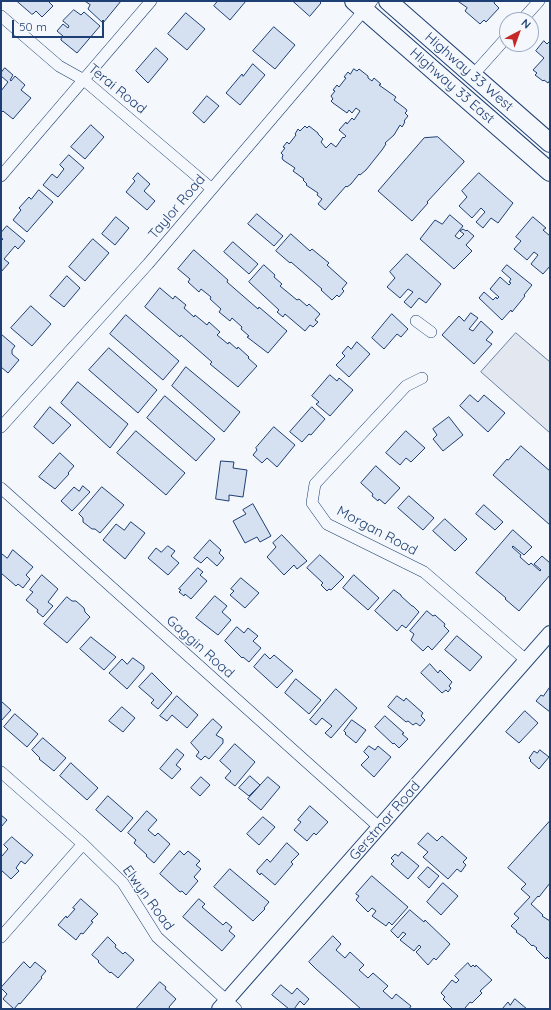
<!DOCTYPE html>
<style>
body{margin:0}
#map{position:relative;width:551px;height:1010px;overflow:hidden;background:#f4f7fb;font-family:Quicksand,sans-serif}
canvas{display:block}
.frame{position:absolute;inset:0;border:2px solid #1d3f73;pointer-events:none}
.north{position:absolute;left:499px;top:12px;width:40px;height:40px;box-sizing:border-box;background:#f4f7fb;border:1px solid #9eadc5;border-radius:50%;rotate:41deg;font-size:11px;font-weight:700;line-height:16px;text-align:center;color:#1d3f73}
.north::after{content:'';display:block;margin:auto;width:14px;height:18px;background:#c62828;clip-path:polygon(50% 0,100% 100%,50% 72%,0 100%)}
.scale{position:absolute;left:12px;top:20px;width:92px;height:18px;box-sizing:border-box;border:2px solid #1d3f73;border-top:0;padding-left:5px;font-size:12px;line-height:14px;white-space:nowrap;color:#1d3f73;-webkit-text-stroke:3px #f4f7fb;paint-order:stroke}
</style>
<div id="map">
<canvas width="551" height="1010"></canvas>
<div class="frame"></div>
<div class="north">N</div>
<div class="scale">50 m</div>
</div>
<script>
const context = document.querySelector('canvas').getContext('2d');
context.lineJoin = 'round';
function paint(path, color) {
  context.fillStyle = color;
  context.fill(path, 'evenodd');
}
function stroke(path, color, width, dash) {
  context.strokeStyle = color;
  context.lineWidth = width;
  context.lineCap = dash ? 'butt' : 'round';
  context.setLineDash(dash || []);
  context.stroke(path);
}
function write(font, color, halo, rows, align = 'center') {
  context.font = font + ' Quicksand,sans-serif';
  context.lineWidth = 3;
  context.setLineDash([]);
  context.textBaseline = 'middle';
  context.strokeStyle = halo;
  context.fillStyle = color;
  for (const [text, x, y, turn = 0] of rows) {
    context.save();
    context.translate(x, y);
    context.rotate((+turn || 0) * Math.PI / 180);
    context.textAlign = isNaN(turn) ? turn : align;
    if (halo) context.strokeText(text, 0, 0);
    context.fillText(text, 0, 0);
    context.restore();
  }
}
const parking = new Path2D(`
 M516 333 550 362V433L481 372Z`);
paint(parking, '#e3e8f0');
stroke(parking, '#687fa3', 1);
const building = new Path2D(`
 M17 1H48L53 6 42 17 36 11 33 14H32Z
 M85 1H121L103 23 88 9 90 5Z
 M218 1H246L230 20 214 6Z
 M293 1H319L321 3 310 16Z
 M458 1H495L494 3 499 8 486 22 484 20 480 24 465 11 467 8Z
 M74 10 81 15 84 12 100 26 77 53 61 40V39L63 36 57 31 63 24 68 28 69 26 63 21Z
 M186 13 205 29 187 50 168 34Z
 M274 27 295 45 275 69 253 51Z
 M544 41 547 44 550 41V80L548 83 544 80 543 81 535 75 537 73 533 70 544 58 536 51Z
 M156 48 168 59 148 83 136 71Z
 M253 64 265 75 240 105 226 93 242 74 243 76Z
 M5 68 13 75 10 80 11 81 15 76 25 85 21 90 31 98 13 119 3 111 1 113V91L8 82 1 76V73Z
 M354 69 357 71 359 69 368 76V78L372 81 374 78 381 84 379 85 396 97 394 100 406 109 407 111 405 113 408 116 404 121 405 122 402 127 400 125 394 135 385 143 386 144 382 150 366 170 360 175 359 174 351 184 347 187 346 186 325 210 318 204 322 199 317 195 318 193 306 185 307 184 303 180 304 179 293 171 295 168 283 160 282 158 283 155 281 153 285 148 283 147 287 142 289 144 296 135 295 134 298 129 300 131 305 126 307 128 309 126 318 133V134L323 139 321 142 326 148 331 143 336 147 343 137 344 138 346 136 339 130 346 122 347 124 352 118 354 120 360 111 356 108 352 113 349 110 347 113 333 103 331 101 333 99 331 96 335 91 333 90 337 85 339 87 346 78 344 77 348 72 350 74Z
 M207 96 219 106 204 123 193 113Z
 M91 125 104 137 85 159 71 147Z
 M438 137 464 161V162L427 202 428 203 412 221 378 191 424 138Z
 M69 155 84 168 58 197 43 185 52 174 57 178 64 169 60 165Z
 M138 173 150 184 144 191 155 201 147 210 126 192 135 181 133 179Z
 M479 173 513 203 498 223 491 218 483 228 476 222 485 212 481 208 472 218 459 206 467 197 462 191Z
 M39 190 53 202 27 232 13 220 21 210 19 208 29 197 31 199Z
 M257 214 283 236 274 246 248 224Z
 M450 215 463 226 455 236 459 239 464 234 460 231 463 229 466 231 467 230 474 236 466 245 472 251 454 269 420 239 435 220 442 224Z
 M116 217 129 228 115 245 102 234Z
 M533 217 546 228 543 230 550 236V266L543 274 531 264 538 255 534 252 527 260 514 249 521 241 516 237Z
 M7 226 25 241 18 249 15 246 4 259 9 263 1 272V241L3 239 1 238V233Z
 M291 234 310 251 312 249 329 263 327 265 347 283 342 289 344 291 339 297 337 295 332 300 321 290 322 289 291 262 290 263 276 251Z
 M93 239 109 253 85 281 69 267Z
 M233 242 258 264 249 274 224 252Z
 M194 250 228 280 227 282 258 309 259 307 287 331 268 353 247 337 249 336 241 329 242 327 232 318 230 321 219 312 221 309 210 299 211 297 201 289 199 292 188 282 190 279 178 269Z
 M407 254 441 284 426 303 419 298 411 308 404 302 413 292 408 289 400 298 387 287 395 278 390 272Z
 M264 265 275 275 274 277 282 284 280 286 297 300 299 299 307 306 309 304 320 314 315 320 318 322 313 327 310 325 305 331 285 314 283 317 277 312 279 310 249 282Z
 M507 265 532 285 524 295 525 296 512 312 511 310 502 320 479 298 484 292 493 300 496 297 497 299 499 297 490 289 500 277 509 285 511 283 509 282 511 279 502 271Z
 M67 276 80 288 64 307 50 296Z
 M160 288 173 299 175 296 186 305 184 308 194 317 195 315 207 325 209 322 220 332 217 335 228 344 229 342 237 349 238 347 249 357 248 358 257 366 238 387 210 364 212 362 181 335 180 337 145 307Z
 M31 306 51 324 32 346 11 328Z
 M471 313 478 318 469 329 473 331 481 321 493 332 486 340 492 344 474 364 442 335 459 316 464 321Z
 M392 314 408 329 401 337 397 334 384 349 372 338Z
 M126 315 179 361 163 380 110 334Z
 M1 334 15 346 12 350V354L19 360 8 373 1 367Z
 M357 342 370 354 349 377 336 365 345 356 342 353 348 346 351 349Z
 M109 348 157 390 138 413 89 370Z
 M186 367 240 412 224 432 172 386Z
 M330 375 337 381 339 378 353 390 330 416 316 404 319 402 312 396Z
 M78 382 128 424 110 448 61 403Z
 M470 395 478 402 484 395 505 413 488 432 460 406Z
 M165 396 215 439 196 461 147 418Z
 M50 407 71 425 53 444 34 427Z
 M312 407 325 419 311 435 309 434 302 442 290 432Z
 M449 417 463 435 443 451 433 439 437 435 433 429Z
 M274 427 295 445 277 467 267 458 262 463 253 455 257 450 256 448Z
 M136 431 185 473 166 495 117 453Z
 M406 431 425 448 411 462 406 458 400 465 386 453Z
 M521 446 550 471V525L493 475 507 459 508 460Z
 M60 453 74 466 68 473 69 474 55 489 39 477Z
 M221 461 234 462 233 468 247 470 243 497 229 495V501L216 499Z
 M376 466 400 488 385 504 379 499 378 501 372 496 373 494 361 483Z
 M83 486 90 492 72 511 61 501 74 487 79 491Z
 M102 487 124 505 100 533 95 529H92L83 522V518L79 514Z
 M409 496 434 518 423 530 398 508Z
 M253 504 271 536 260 542 257 537 245 543 233 521 246 514 243 510Z
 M484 505 503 522 495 530 476 514Z
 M445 519 467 539 455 551 433 531Z
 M131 522 145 533 125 559 103 540 116 524 124 530Z
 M513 530 532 547 524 555 513 546 512 547 521 555 520 557 529 565 531 563 540 571 541 570 534 564 542 556 550 563V575L519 611 505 599 506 598 476 573Z
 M282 535 307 561 297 569 294 565 284 575 267 557 276 547 273 543Z
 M210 540 221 550 219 553 224 558 217 566 207 557 201 563 194 558Z
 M168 546 175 551 171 556 179 563 168 575 148 558 156 548 161 552Z
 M13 550 33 567 26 575 30 579 23 588 18 584 16 586 1 573V556L2 554 7 558Z
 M320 555 344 577 331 590 329 589 327 591 321 585 323 583 307 568Z
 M198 568 203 572 200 575 207 581 191 599 185 594 184 596 179 592 181 590 179 589Z
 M42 575 58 589 48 602 53 606 43 617 37 612 38 610 26 600 33 592 30 590Z
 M354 575 379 598 368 610 343 588Z
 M241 578 259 593 245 608 230 595 234 591 231 589Z
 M394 590 401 595V596L412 606H413L419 612 406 628 402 625 397 631 375 611Z
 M215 596 227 606 222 612 231 620 218 635 196 618Z
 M67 597 72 601H76L84 608 85 612 90 617 67 643 44 624Z
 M427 611 433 616 435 615 445 624 444 626 449 631 432 650 428 646 423 651 411 640 414 634 410 631Z
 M237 627 244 633 248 628 258 636 253 641 261 648 249 662 243 657 242 658 225 641Z
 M457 636 482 657 470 671 445 650Z
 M91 637 116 657 104 670 80 649Z
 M265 654 270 659 274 655 293 671 277 688 254 667Z
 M133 658 144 666V669L127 689 109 673 122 659 127 664Z
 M430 664 438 673 440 670 452 682 449 686 451 688 448 692 446 690 442 693 421 673Z
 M152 673 172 693 158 709 151 703 154 700 139 687Z
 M296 679 321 700 309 714 285 693Z
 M550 687V712L536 701 541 695 543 696Z
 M336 689 357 708 331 738 325 733 332 726 322 718 316 725 310 720Z
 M177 696 198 715 187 728 172 715 167 721 160 716Z
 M397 696 404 701 406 698 423 713 421 716 425 720 420 726 416 723 413 725 408 721 406 722 388 707Z
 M1 701 11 710 1 721Z
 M122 707 135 718 123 732 109 721Z
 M525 711 538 723 519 743 506 732Z
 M15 714 38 734 27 747 4 727Z
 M385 716 404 733 402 734 408 739 399 748 394 743 393 744 375 727Z
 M213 719 222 727 216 735 223 739V743L209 759 205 756 201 760 196 756 199 752 191 743Z
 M352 720 366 730 356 743 345 734 346 733 344 731Z
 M43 738 66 758 54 771 39 759 40 758 32 750Z
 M235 744 255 762 235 786 225 778 231 771 220 761Z
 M369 746 375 750 378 746 391 757 374 777 361 765 369 757 364 752Z
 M177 749 184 755 176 765 181 769 172 779 160 769Z
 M540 750 549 757 539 769 530 761 531 760 529 758 534 751 537 753Z
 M71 763 98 788 87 800 60 776Z
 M250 776 260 785 249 796 239 788Z
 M201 777 210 785 200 796 191 788Z
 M268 777 280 787 261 810 248 799Z
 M108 796 133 818 121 832 96 810Z
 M310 806 328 822 316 835 314 833 307 841 294 830 301 822 298 820Z
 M147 811 157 820 148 830 155 836 158 833 170 844 154 863 146 856 147 855 134 843 136 840 128 833Z
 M1 815 7 820 1 827Z
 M263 817 275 827 259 845 247 834Z
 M550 821V883L539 897 538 896 531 904 543 915 542 916 550 921V960L547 957 546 959 536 949 537 948 533 945 532 946 526 940V939L516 932 517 931 511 926 519 918 514 914 530 897 521 889 526 884 508 868Z
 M428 833 437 841 442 836 467 858 463 862 466 865 461 872 457 869 448 879 423 857 428 852 418 844Z
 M12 837 33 855 25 864 21 861 16 868 19 871 11 879 1 870V856H2L8 849 4 845Z
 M287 843 299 854 291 862 293 864 275 885 261 873 260 875 257 872V870L267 859 270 862Z
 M180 851 184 855 188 851 200 861 196 865 201 869 194 877 198 881 186 895 182 891 180 892 160 874Z
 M402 852 419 866 408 879 391 864 394 861 391 858 395 854 398 856Z
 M428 867 439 876 429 888 418 878Z
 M230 869 269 902 264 908 265 909 253 921 214 887Z
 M372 876 408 907 392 925 389 922 386 926 372 916 376 911 372 908 368 912 356 900 359 896 356 894Z
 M443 883 458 896 441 915 427 902Z
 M81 899 98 914 91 921 93 922 83 934 81 933 76 940 58 925 66 916 67 918 75 909 73 908Z
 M199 899 205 904 202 907 223 925 226 922 232 927 229 931 235 936 222 951 183 917Z
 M410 910 424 922 425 920 450 944 436 960 434 958 428 965 416 952 421 947 419 945 414 951 400 940 406 934 403 932 398 938 391 931Z
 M333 936 341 944 336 950 345 958 350 952 364 965 359 970 368 978 373 973 388 986 383 991 392 999 396 994 411 1006 409 1009H361L316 969 309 962Z
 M108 937 116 945 115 947 123 954 125 952 134 960 118 978 111 972 110 973 98 962 99 961 92 955Z
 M24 962 30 968 35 962 46 971 41 977 42 978 20 1004 19 1003 14 1009 3 999 7 994 1 988Z
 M468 963 471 967 473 965 475 967 476 965 492 980 480 991 482 993 472 1003 470 1002 465 1008 466 1009H453L443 999 445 997 441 993 452 980 456 983 459 980 455 976Z
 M160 982 166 987 165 989 176 999 169 1007 170 1009H136Z
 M281 985 292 994 297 988 309 999 304 1005 300 1001 294 1009H289L272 995Z
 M515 999 527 1009H502L508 1002 510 1005Z`);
paint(building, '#d5e0f0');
stroke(building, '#1d3f73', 1);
const minor = new Path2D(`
 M1 16 59 66 84 80 212 189
 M522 20 539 1
 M473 75 507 37
 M1 176 151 1
 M416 321 431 332
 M422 378 406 386 315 484 312 503 327 524 424 572 526 660
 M1 427 148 264 372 1
 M1 488 379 827
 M1 772 83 844 123 883 157 937 236 1009
 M1 937 83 844`);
const tertiary = new Path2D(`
 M219 1009 550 633`);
const primary = new Path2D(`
 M354 1 550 172
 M388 1 550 143`);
stroke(minor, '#1d3f73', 12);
stroke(tertiary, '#1d3f73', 16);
stroke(primary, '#1d3f73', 20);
stroke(minor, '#f4f7fb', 11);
stroke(tertiary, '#f4f7fb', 14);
stroke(primary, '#f4f7fb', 18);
write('14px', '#1d3f73', '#f4f7fb', [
 ["Highway 33 West",469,72,41],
 ["Highway 33 East",452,86,41],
 ["Terai Road",117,89,39],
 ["Taylor Road",177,207,-50],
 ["Morgan Road",377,531,28],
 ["Gaggin Road",200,647,42],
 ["Gerstmar Road",385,821,-49],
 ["Elwyn Road",148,898,54]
]);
</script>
